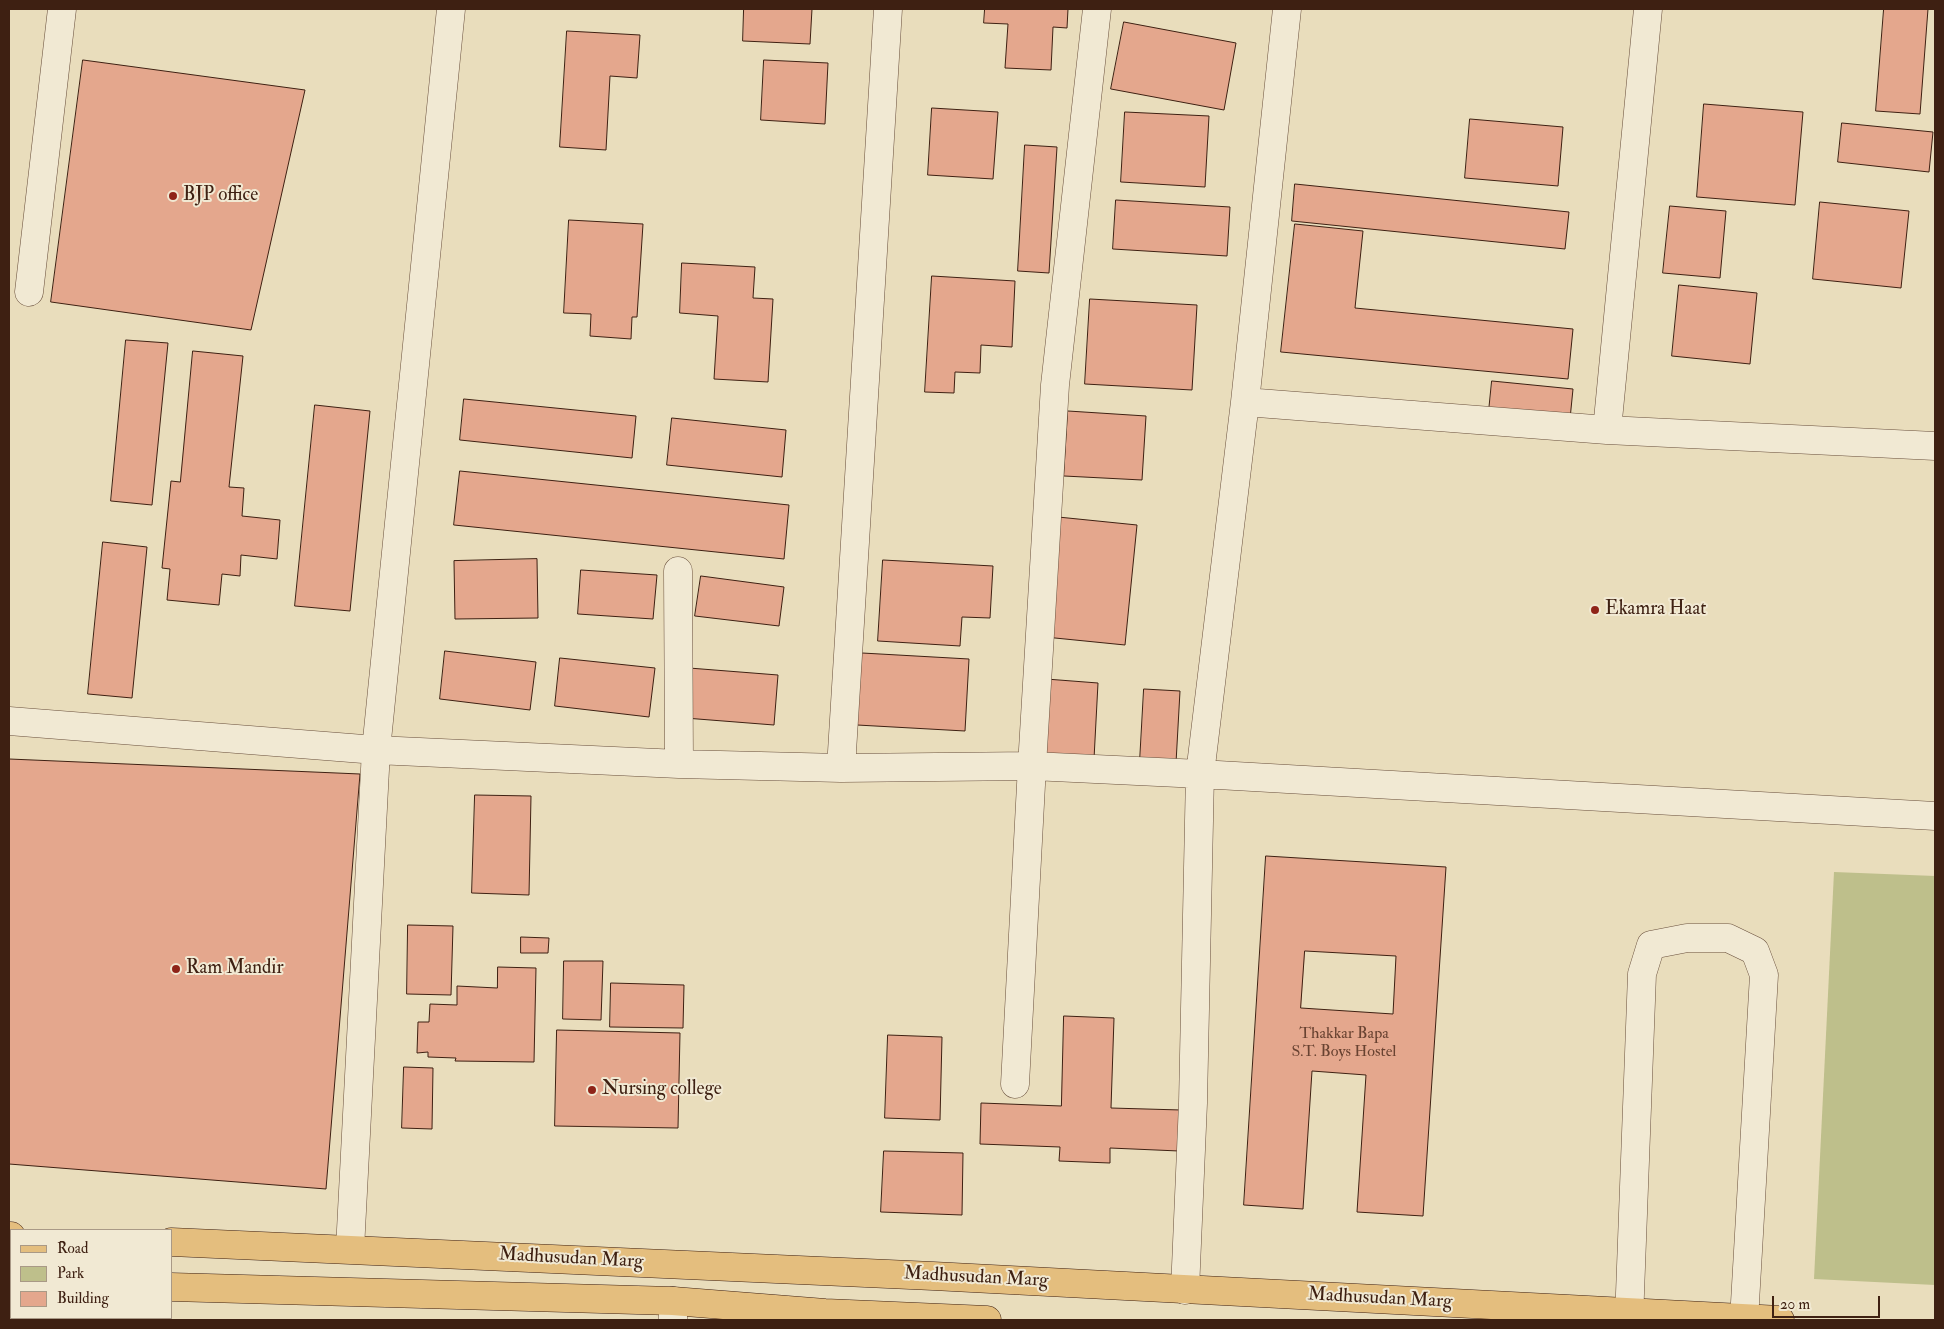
<!DOCTYPE html>
<style>
body{margin:0}
#map{position:relative;width:1944px;height:1329px;overflow:hidden;background:#e9ddbc;font-family:"IM FELL Double Pica",serif}
canvas{display:block}
.frame{position:absolute;inset:0;border:10px solid #3e2012;pointer-events:none}
.legend{position:absolute;left:10px;top:1229px;width:162px;height:90px;box-sizing:border-box;background:#f1e9d3;border:1px solid #a99986;margin:0;padding:6px 9px;list-style:none;font-size:15px;color:#3e2012}
.legend li{display:flex;align-items:center;gap:10px;height:25px}
.legend b{width:25px;border:1px solid #a99986}
.scale{position:absolute;left:1772px;top:1296px;width:108px;height:22px;box-sizing:border-box;border:2px solid #3e2012;border-top:0;padding-left:6px;font-size:15px;line-height:18px;white-space:nowrap;color:#3e2012;-webkit-text-stroke:4px #f1e9d3;paint-order:stroke}
</style>
<div id="map">
<canvas width="1944" height="1329"></canvas>
<div class="frame"></div>
<ul class="legend">
<li><b style="height:6px;background:#e4be7e"></b>Road</li>
<li><b style="height:14px;background:#bebf8b"></b>Park</li>
<li><b style="height:14px;background:#e4a78d"></b>Building</li>
</ul>
<div class="scale">20 m</div>
</div>
<script>
const context = document.querySelector('canvas').getContext('2d');
context.lineJoin = 'round';
function paint(path, color) {
  context.fillStyle = color;
  context.fill(path, 'evenodd');
}
function stroke(path, color, width, dash) {
  context.strokeStyle = color;
  context.lineWidth = width;
  context.lineCap = dash ? 'butt' : 'round';
  context.setLineDash(dash || []);
  context.stroke(path);
}
function write(font, color, halo, rows, align = 'center') {
  context.font = font + ' "IM FELL Double Pica",serif';
  context.lineWidth = 4;
  context.setLineDash([]);
  context.textBaseline = 'middle';
  context.strokeStyle = halo;
  context.fillStyle = color;
  for (const [text, x, y, turn = 0] of rows) {
    context.save();
    context.translate(x, y);
    context.rotate((+turn || 0) * Math.PI / 180);
    context.textAlign = isNaN(turn) ? turn : align;
    if (halo) context.strokeText(text, 0, 0);
    context.fillText(text, 0, 0);
    context.restore();
  }
}
paint(new Path2D(`
 M1834 872 1935 876V1285L1814 1279Z`), '#bebf8b');
const building = new Path2D(`
 M744 9H812L810 44 743 41Z
 M985 9H1068L1067 28 1053 27 1051 70 1005 68 1008 24 984 23Z
 M1884 9H1928L1920 114 1876 111Z
 M1124 22 1236 43 1224 110 1111 89Z
 M567 31 640 35 637 78 610 76 606 150 560 147Z
 M83 60 305 90 251 330 51 302Z
 M764 60 828 63 825 124 761 120Z
 M1704 104 1803 112 1795 205 1697 197Z
 M932 108 998 112 993 179 928 175Z
 M1125 112 1209 116 1205 187 1121 182Z
 M1470 119 1563 127 1558 186 1465 178Z
 M1842 123 1933 132 1929 172 1838 162Z
 M1025 145 1057 147 1049 273 1018 271Z
 M1295 184 1569 212 1565 249 1292 221Z
 M1116 200 1230 207 1227 256 1113 249Z
 M1820 202 1909 211 1901 288 1813 279Z
 M1670 206 1726 211 1720 278 1663 273Z
 M569 220 643 224 637 317H632L631 339 590 336 591 314 564 313Z
 M1295 224 1363 231 1355 308 1573 329 1568 379 1281 352Z
 M682 263 755 267 753 298 773 299 768 382 714 379 718 316 680 313Z
 M932 276 1015 281 1012 347 981 345 980 373 955 372 954 393 925 392Z
 M1679 285 1757 293 1750 364 1672 356Z
 M1090 299 1197 305 1192 390 1085 384Z
 M126 340 168 343 152 505 111 501Z
 M193 351 243 356 229 487 244 488 242 516 280 520 277 559 241 555 240 576 222 574 219 605 167 600 170 569 162 568 171 481 180 482Z
 M1492 381 1573 389 1570 419 1489 411Z
 M464 399 636 416 632 458 460 440Z
 M315 405 370 411 350 611 295 606Z
 M1068 411 1146 416 1142 480 1064 476Z
 M672 418 786 430 782 477 667 465Z
 M460 471 789 505 784 559 454 525Z
 M1058 517 1137 525 1125 645 1045 637Z
 M103 542 147 547 132 698 88 694Z
 M537 559 538 618 455 619 454 561Z
 M883 560 993 566 990 618 962 617 960 646 878 641Z
 M581 570 657 575 653 619 578 614Z
 M701 576 784 587 779 626 695 616Z
 M445 651 536 662 530 710 440 699Z
 M862 653 969 659 965 731 857 725Z
 M560 658 655 668 649 717 555 706Z
 M689 668 778 675 774 725 685 718Z
 M1046 679 1098 683 1094 759 1041 755Z
 M1144 689 1180 691 1176 763 1140 761Z
 M9 759 360 774 326 1189 9 1164Z
 M475 795 531 796 529 895 472 893Z
 M1266 856 1446 867 1423 1216 1357 1212 1366 1075 1312 1071 1303 1209 1244 1205ZM1305 951 1396 956 1393 1014 1301 1008Z
 M408 925 453 926 451 995 407 994Z
 M521 937 549 938 548 953H521Z
 M564 961H603L601 1020 563 1019Z
 M498 967 536 968 534 1062 455 1061 456 1058 428 1057V1052L417 1053 418 1022H429L430 1004 457 1005V986L497 988Z
 M611 983 684 985 683 1028 610 1027Z
 M1064 1016 1114 1018 1111 1108 1181 1110 1179 1151 1110 1148V1163L1059 1161 1060 1147 980 1144 981 1103 1061 1106Z
 M557 1030 680 1033 678 1128 555 1126Z
 M888 1035 942 1037 940 1120 885 1118Z
 M404 1067 433 1068 432 1129 402 1128Z
 M884 1151 963 1153 962 1215 881 1212Z`);
paint(building, '#e4a78d');
stroke(building, '#3e2012', 1);
const minor = new Path2D(`
 M29 292 62 9
 M1245 402 1607 430 1648 9
 M1607 430 1935 446
 M678 571 679 764
 M9 721 376 750 679 764 841 768 1032 766 1055 385 1097 9
 M841 768 888 9
 M1015 1084 1032 766 1200 774 1935 816
 M350 1249 376 750 451 9
 M1185 1290 1193 1103 1200 774 1245 402 1287 9
 M673 1320V1301
 M1629 1320 1642 974 1651 945 1687 938H1728L1755 951 1764 975 1744 1320`);
const major = new Path2D(`
 M9 1236H11
 M171 1242 933 1276 1780 1320
 M9 1284H11
 M171 1287 673 1301 825 1313 987 1320`);
stroke(minor, '#694f3c', 29);
stroke(major, '#3e2012', 29);
stroke(minor, '#f1e9d3', 28);
stroke(major, '#e4be7e', 28);
for (const [x, y, r, color] of [
 [173,196,5,"#8f2418"],
 [1595,610,5,"#8f2418"],
 [176,969,5,"#8f2418"],
 [592,1090,5,"#8f2418"]
]) {
  const dot = new Path2D();
  dot.arc(x, y, r, 0, 2 * Math.PI);
  context.fillStyle = color;
  context.fill(dot);
  stroke(dot, '#f1e9d3', 2);
}
write('16px', '#684231', null, [
 ["Thakkar Bapa",1344,1035],
 ["S.T. Boys Hostel",1344,1053]
]);
write('19px', '#3e2012', '#f1e9d3', [
 ["BJP office",183,196],
 ["Ekamra Haat",1605,610],
 ["Ram Mandir",186,969],
 ["Nursing college",602,1090]
], 'left');
write('19px', '#3e2012', '#f1e9d3', [
 ["Madhusudan Marg",571,1259,3],
 ["Madhusudan Marg",976,1278,3],
 ["Madhusudan Marg",1380,1299,3]
]);
</script>
